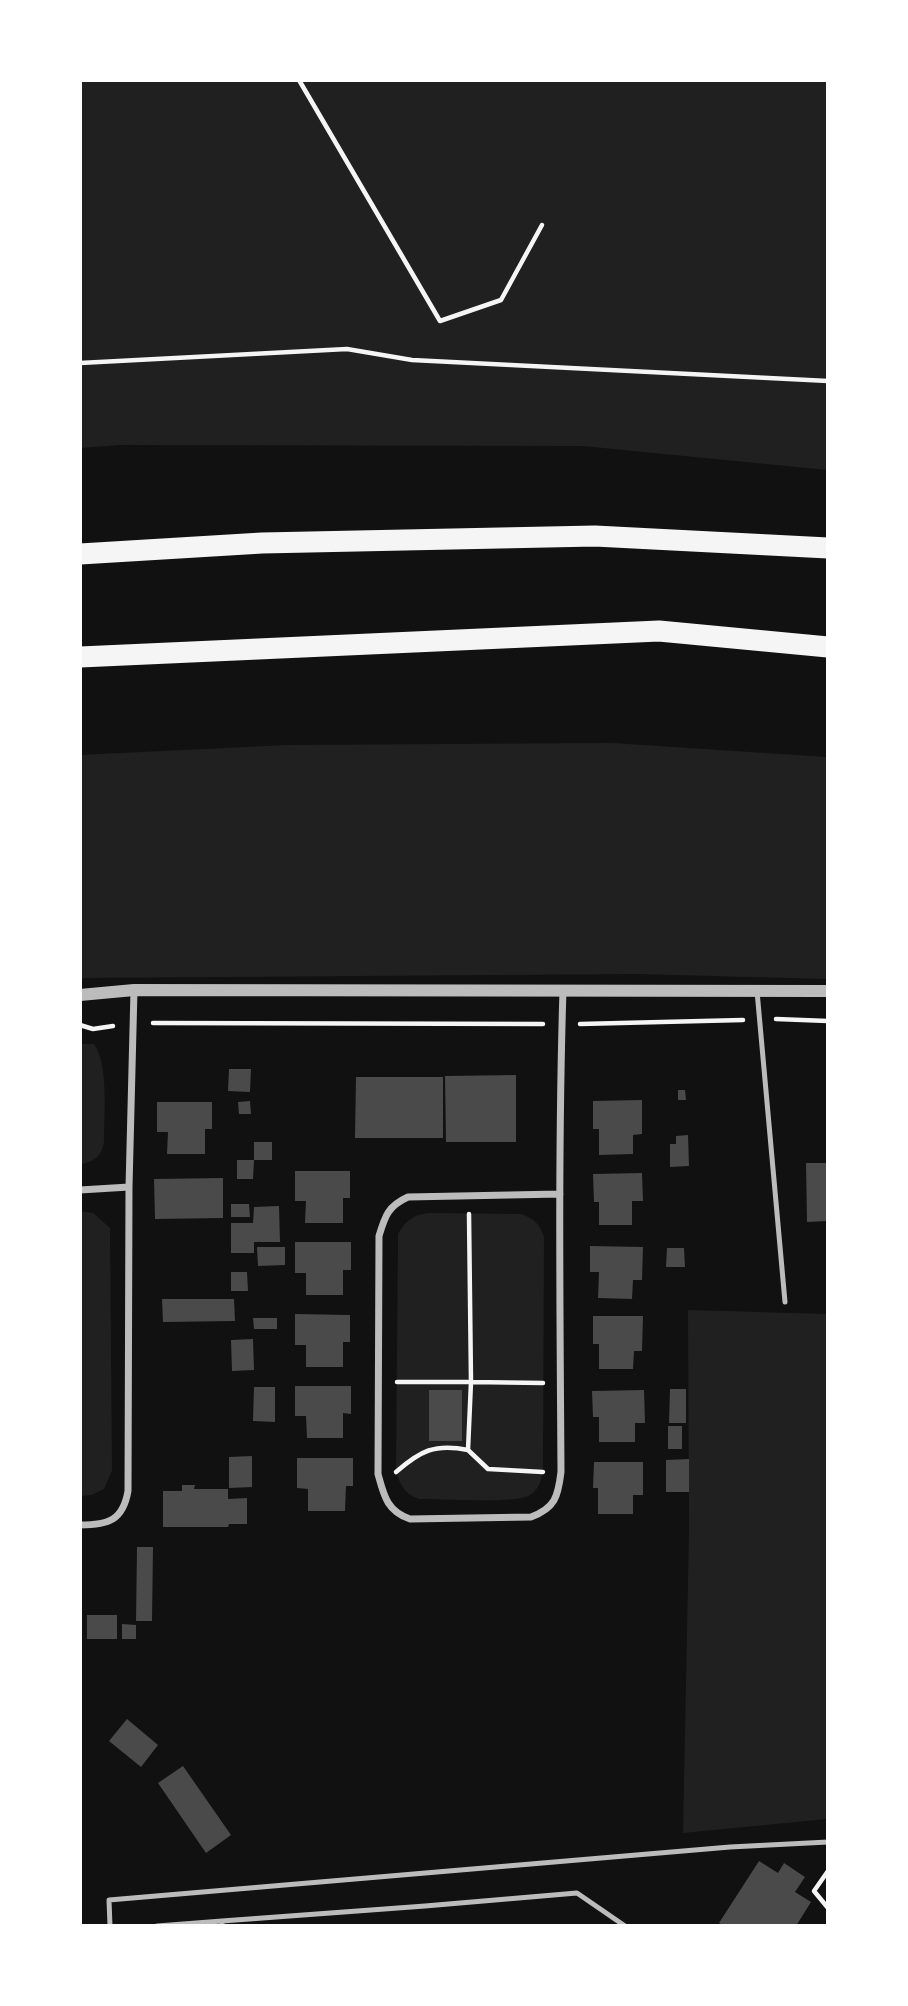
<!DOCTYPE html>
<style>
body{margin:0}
#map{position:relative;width:908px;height:2006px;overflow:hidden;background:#111;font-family:Inter,sans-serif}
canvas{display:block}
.frame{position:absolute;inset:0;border:82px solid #fff;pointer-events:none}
</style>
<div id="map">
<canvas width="908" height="2006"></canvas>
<div class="frame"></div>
</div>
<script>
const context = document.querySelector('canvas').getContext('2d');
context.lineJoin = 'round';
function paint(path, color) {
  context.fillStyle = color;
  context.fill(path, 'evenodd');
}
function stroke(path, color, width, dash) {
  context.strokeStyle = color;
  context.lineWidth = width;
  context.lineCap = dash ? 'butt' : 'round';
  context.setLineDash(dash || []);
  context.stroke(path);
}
paint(new Path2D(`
 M81 81H827V470L583 446 121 445 81 448Z
 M612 743 827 757V979L638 974 81 978V755L285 745Z
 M81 1044H94C109 1065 104 1116 104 1142 102 1156 94 1162 81 1164Z
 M80 1211 93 1213 110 1228 112 1471 104 1489 91 1495 81 1496Z
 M428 1213 522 1214C534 1219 540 1224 544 1237L543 1466C542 1477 541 1488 530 1495 517 1504 440 1499 419 1499 405 1494 401 1486 396 1472L398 1234C405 1221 413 1215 428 1213Z
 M688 1310 827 1314V1819L683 1833 689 1531Z`), '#202020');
paint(new Path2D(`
 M229 1069H251L250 1092 228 1091Z
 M516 1075V1142H446L445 1076Z
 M356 1077H443V1138H355Z
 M678 1090H685L686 1100H678Z
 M642 1100V1134L633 1135V1154L599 1155V1129H593V1101Z
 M250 1101 251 1114H239L238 1102Z
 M157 1102H212V1129H205V1154H167L168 1132H157Z
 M688 1135 689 1166 670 1167V1144H676V1136Z
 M254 1142H272V1160H254Z
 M237 1160H254L253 1179H237Z
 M806 1163H828V1221L807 1222Z
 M295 1171H350V1198H343V1223H305L306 1201H295Z
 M642 1173 643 1201H632V1225H599V1202H594L593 1174Z
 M223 1178V1218L155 1219 154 1179Z
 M231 1204H249L250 1217H231Z
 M279 1206 280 1242H254V1253H231V1223H253L254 1207Z
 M295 1242H351V1270H343V1295H306V1273H295Z
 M590 1246 643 1247 642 1280H633L632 1299 598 1298 599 1272H590Z
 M257 1247H285V1265L258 1266Z
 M667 1248H684L685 1267H666Z
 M231 1272H247L248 1291H231Z
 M162 1299H234L235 1321 163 1322Z
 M295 1314 350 1315V1342H343V1367H306V1345H295Z
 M593 1316H643L642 1351H634L633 1369H599V1344H593Z
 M253 1318H277V1329H254Z
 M253 1339 254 1370 232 1371 231 1340Z
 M295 1386H351V1414L343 1413V1438H307L306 1416H295Z
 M254 1387H275V1422L253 1421Z
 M670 1389H686V1423H669Z
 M429 1390H462V1441H429Z
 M644 1390 645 1423H635V1442H599V1417H593L592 1391Z
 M668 1426H682V1449H668Z
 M252 1456V1487L229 1488V1457Z
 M297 1458H353V1486H346L345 1511H308V1489L297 1488Z
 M689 1459V1492H666V1460Z
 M594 1462H643V1495H633V1514H598V1488H593Z
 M182 1485H195L194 1489H228V1499L247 1498V1524H229L228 1527H163V1491H182Z
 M137 1547H153L152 1621H136Z
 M87 1615H117V1639H87Z
 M122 1624 136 1625V1639H122Z
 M127 1719 158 1745 141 1767 109 1741Z
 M183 1766 231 1835 206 1853 158 1783Z
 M759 1861 778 1873 784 1863 805 1877 795 1892 811 1902 796 1926H724L719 1923Z`), '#4a4a4a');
stroke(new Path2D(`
 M299 80 440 321 501 300 542 225
 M80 363 347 349 412 360 828 381
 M776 1019 828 1021
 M153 1023 543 1024
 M580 1024 743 1020
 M80 1025 93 1029 113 1026
 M469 1214 471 1382 543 1383
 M397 1382H471L468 1450 488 1469 543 1472
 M396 1472C420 1451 435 1443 468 1450
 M828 1871 814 1891 828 1908`), '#f5f5f5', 4.5);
stroke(new Path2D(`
 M757 991 785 1302
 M222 1921 425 1906 577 1893 625 1926
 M110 1926 109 1900 730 1847 828 1842
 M157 1926 222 1921V1926`), '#bcbcbc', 5);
stroke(new Path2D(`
 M80 1190 129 1187
 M560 1194 408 1197C388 1206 385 1216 379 1236L378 1474C384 1496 387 1511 410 1519L531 1517C555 1508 558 1497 561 1472 560 1311 558 1150 563 990
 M80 1525C109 1525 123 1520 128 1491L129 1187 134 990`), '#bcbcbc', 7);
stroke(new Path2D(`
 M80 995 134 990 828 991`), '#bcbcbc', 12);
stroke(new Path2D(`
 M80 554 262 543 595 536 828 548
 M80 657 659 631 828 647`), '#f5f5f5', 21);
</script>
